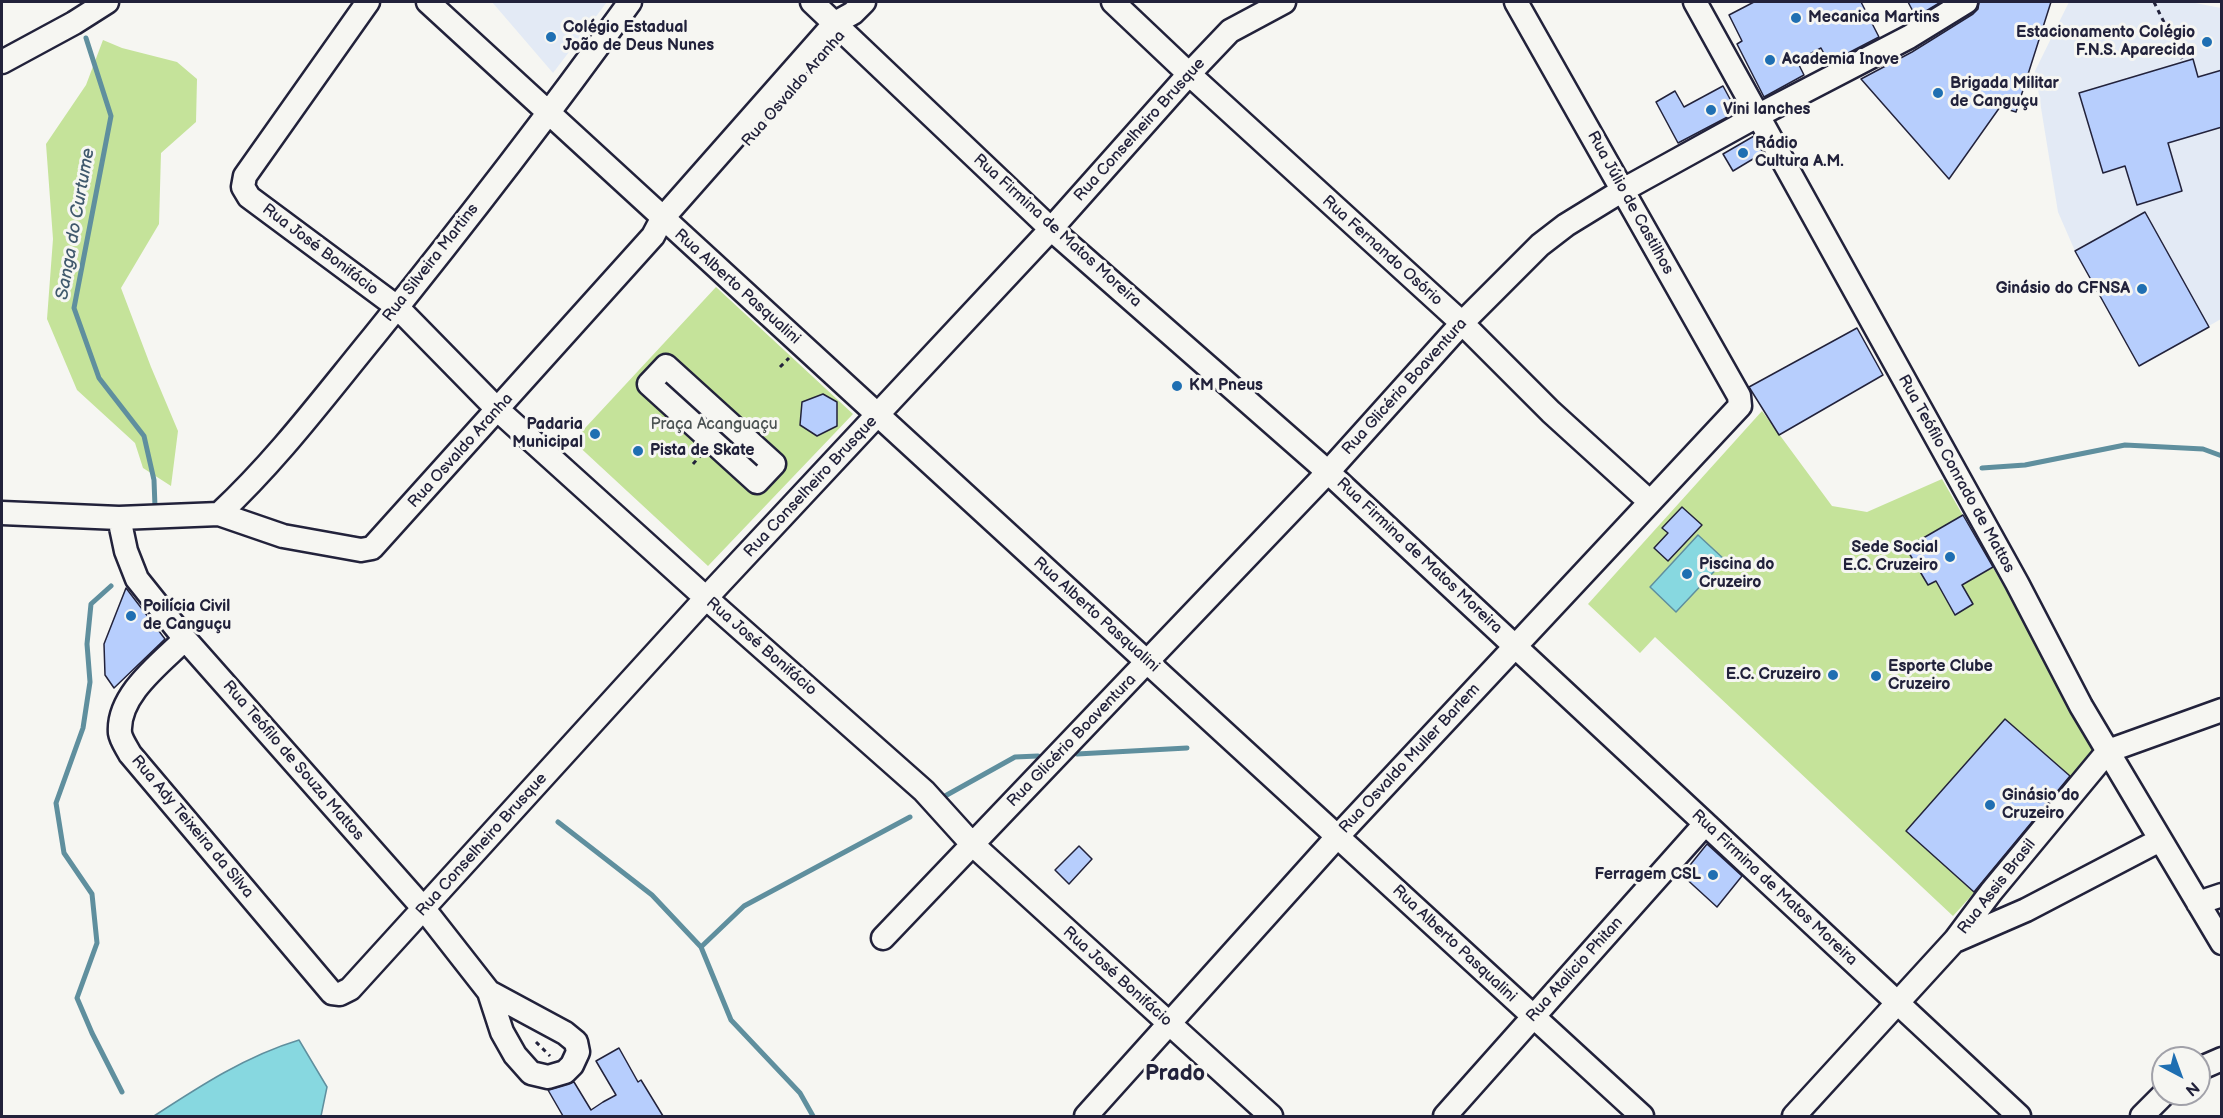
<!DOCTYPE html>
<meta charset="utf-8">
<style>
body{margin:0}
#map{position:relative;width:2223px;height:1118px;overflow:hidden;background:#f6f6f2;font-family:"Balsamiq Sans",sans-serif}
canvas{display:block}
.frame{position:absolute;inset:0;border:3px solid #22223b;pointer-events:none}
.north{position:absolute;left:2151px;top:1046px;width:60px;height:60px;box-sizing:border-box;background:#f6f6f2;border:2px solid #a1a1a9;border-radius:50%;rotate:139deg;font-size:16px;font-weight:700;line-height:24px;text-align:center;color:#22223b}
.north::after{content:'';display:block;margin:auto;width:21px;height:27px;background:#1f6fb2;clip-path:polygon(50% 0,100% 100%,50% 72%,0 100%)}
</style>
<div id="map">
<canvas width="2223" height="1118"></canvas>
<div class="frame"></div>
<div class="north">N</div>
</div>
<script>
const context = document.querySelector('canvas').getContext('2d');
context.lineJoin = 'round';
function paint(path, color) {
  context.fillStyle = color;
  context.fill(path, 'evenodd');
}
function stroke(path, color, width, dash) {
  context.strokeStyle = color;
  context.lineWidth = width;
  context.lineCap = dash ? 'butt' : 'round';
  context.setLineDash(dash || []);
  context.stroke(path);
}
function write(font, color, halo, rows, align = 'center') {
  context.font = font + ' "Balsamiq Sans",sans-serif';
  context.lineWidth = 6;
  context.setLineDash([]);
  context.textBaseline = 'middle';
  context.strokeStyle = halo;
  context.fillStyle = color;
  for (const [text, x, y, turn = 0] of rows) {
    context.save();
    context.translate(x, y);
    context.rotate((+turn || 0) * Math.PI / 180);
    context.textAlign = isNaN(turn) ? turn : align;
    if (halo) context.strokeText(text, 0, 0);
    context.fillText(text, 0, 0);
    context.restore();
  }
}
paint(new Path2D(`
 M492 2H607L553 73Z
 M2069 2H2190L2221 8V319L2139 366 2075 251 2058 212 2035 71Z`), '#e3eaf5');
paint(new Path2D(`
 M103 40 122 48 177 62 197 79 196 122 161 153 159 224 121 288 151 367 178 431 171 486 143 468 135 443 77 390 47 319 53 239 46 144 86 85Z
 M716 287 853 414 708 566 573 441Z
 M1762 411 1832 506 1867 512 1942 479 2100 754 1953 916 1655 637 1640 653 1588 604Z`), '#c5e39a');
const water = new Path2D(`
 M1698 535 1725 560 1676 612 1650 587Z
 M299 1040 327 1087 321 1116H154C200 1086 246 1056 299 1040Z`);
paint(water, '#87d8e0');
stroke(water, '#5f8f9e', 1.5);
stroke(new Path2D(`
 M86 38 111 116 74 308 99 378 144 436 154 480 155 507
 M1982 468 2025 465 2125 445 2203 449 2222 456
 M111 586 91 604 87 644 90 682 83 728 56 803 64 853 92 894 97 943 77 998 92 1033 122 1092
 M1077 754 1187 748
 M945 796 1015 757 1038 756
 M558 822 652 895 701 947 731 1020 800 1093 813 1116
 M701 947 744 906 910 817`), '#5f8f9e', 5);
const building = new Path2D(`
 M1754 2H1861L1879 37 1829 63 1821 48 1797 61 1804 75 1764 97 1737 44 1742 41 1729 15Z
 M1908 2H1941L1916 17Z
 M1979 2H2051L2016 112 2000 107 1949 179 1861 79 1912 52 1973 14 1978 9Z
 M2193 59 2198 77 2222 70V127L2168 143 2182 191 2137 205 2125 166 2103 173 2079 93Z
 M1723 86 1737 112 1678 143 1656 102 1675 91 1684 107Z
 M1754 136 1763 153 1733 171 1723 154Z
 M2145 212 2209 327 2139 366 2075 251Z
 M1857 328 1883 375 1779 435 1749 387Z
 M823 394 837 402V426L817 436 800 425 802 402Z
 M1682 507 1702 525 1668 561 1654 548 1668 533 1662 528Z
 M1963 515 1993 567 1962 585 1973 604 1955 615 1936 581 1928 585 1906 548Z
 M126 588 165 639 114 688 105 675 104 644Z
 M2005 719 2070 776 1974 892 1906 831Z
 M1707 844 1742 876 1717 907 1682 875Z
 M1079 846 1092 859 1069 884 1055 870Z
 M619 1048 638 1082 641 1080 663 1116H563L548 1090 574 1082 591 1110 603 1102 616 1095 596 1061Z`);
paint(building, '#b7cefd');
stroke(building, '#22223b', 1.5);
const minor = new Path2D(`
 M368 2 245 176 243 187 249 197 397 307 498 410 706 598 924 791 972 844 1271 1116
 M428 2 1642 1116
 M812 2 1051 229 1328 472 2019 1116
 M1113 2 1189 74 1462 323 1551 412 1649 501
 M1695 2 2017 583 2081 706 2222 943
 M2 62 74 23 107 2
 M666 366 774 464 757 482 649 384Z
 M2 513 119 518 219 514 283 536 361 550 372 548 653 236 662 219 835 23 853 13 864 2
 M219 514C277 460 324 397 374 336 462 227 548 116 630 2
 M119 518 126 551 137 579 185 639 424 909 489 992 502 1032 515 1055 531 1073 548 1077 565 1072 572 1065 578 1052 576 1042 565 1033 489 992
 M185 639C161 663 117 695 120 733 121 740 127 748 130 754L332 993 340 994 350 989 706 598 1051 229 1189 74 1230 31 1284 2
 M2108 751 2222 710
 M2198 903 2222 895
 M883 938 1328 472 1462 323 1540 245 1566 225 1623 190 1757 116 1909 37 1966 2
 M1957 940 2026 910 2160 840
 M2199 1069 2222 1059
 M1086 1116 1337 837 1740 406 1739 396 1516 2
 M1445 1116 1705 824
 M1794 1116 1955 940 1991 892 2108 751
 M2142 1116 2164 1094`);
stroke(minor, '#22223b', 27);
stroke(new Path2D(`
 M2154 2 2182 59
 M780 367 789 358
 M693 464 700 456
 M536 1042 550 1056`), '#22223b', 3, [4.5, 4.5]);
stroke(minor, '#f6f6f2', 22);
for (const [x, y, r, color] of [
 [1796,18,6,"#1f6fb2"],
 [551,37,6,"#1f6fb2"],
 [2207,42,6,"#1f6fb2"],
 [1770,60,6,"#1f6fb2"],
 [1938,93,6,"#1f6fb2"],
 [1711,110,6,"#1f6fb2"],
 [1743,153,6,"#1f6fb2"],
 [2142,289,6,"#1f6fb2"],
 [1177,386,6,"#1f6fb2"],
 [595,434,6,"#1f6fb2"],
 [638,451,6,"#1f6fb2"],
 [1950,557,6,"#1f6fb2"],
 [1687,574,6,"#1f6fb2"],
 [131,616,6,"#1f6fb2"],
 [1833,675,6,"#1f6fb2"],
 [1876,676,6,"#1f6fb2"],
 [1990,805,6,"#1f6fb2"],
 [1713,875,6,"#1f6fb2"]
]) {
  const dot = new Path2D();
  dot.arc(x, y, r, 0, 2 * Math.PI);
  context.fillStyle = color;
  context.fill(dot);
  stroke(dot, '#f6f6f2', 2);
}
write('bold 16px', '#22223b', '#f6f6f2', [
 ["Mecanica Martins",1808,18],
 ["Colégio Estadual",563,28],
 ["João de Deus Nunes",563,46],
 ["Estacionamento Colégio",2195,33,"right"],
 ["F.N.S. Aparecida",2195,51,"right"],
 ["Academia Inove",1782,60],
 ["Brigada Militar",1950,84],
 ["de Canguçu",1950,102],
 ["Vini lanches",1723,110],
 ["Rádio",1755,144],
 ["Cultura A.M.",1755,162],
 ["Ginásio do CFNSA",2130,289,"right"],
 ["KM Pneus",1189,386],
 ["Padaria",583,425,"right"],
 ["Municipal",583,443,"right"],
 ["Pista de Skate",650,451],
 ["Sede Social",1938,548,"right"],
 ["E.C. Cruzeiro",1938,566,"right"],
 ["Piscina do",1699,565],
 ["Cruzeiro",1699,583],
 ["Poilícia Civil",143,607],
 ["de Canguçu",143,625],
 ["Esporte Clube",1888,667],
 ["Cruzeiro",1888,685],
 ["E.C. Cruzeiro",1821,675,"right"],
 ["Ginásio do",2002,796],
 ["Cruzeiro",2002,814],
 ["Ferragem CSL",1701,875,"right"]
], 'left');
write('16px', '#22223b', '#f6f6f2', [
 ["Rua Osvaldo Aranha",794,89,-49],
 ["Rua Conselheiro Brusque",1140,130,-48],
 ["Rua Júlio de Castilhos",1630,203,61],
 ["Rua Firmina de Matos Moreira",1057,231,42],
 ["Rua José Bonifácio",320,250,37],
 ["Rua Fernando Osório",1382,251,42],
 ["Rua Silveira Martins",431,263,-52],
 ["Rua Alberto Pasqualini",737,287,42],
 ["Rua Glicério Boaventura",1405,387,-48],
 ["Rua Osvaldo Aranha",461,451,-48],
 ["Rua Teófilo Conrado de Mattos",1956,474,61],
 ["Rua Conselheiro Brusque",811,487,-47],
 ["Rua Firmina de Matos Moreira",1419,556,43],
 ["Rua Alberto Pasqualini",1096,615,42],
 ["Rua José Bonifácio",761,647,41],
 ["Rua Glicério Boaventura",1072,741,-46],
 ["Rua Osvaldo Muller Barlem",1410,759,-47],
 ["Rua Teófilo de Souza Mattos",293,761,49],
 ["Rua Ady Teixeira da Silva",192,827,50],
 ["Rua Conselheiro Brusque",482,845,-48],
 ["Rua Assis Brasil",1997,887,-52],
 ["Rua Firmina de Matos Moreira",1774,888,43],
 ["Rua Alberto Pasqualini",1454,944,43],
 ["Rua Atalicio Phitan",1575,970,-48],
 ["Rua José Bonifácio",1117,977,42]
]);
write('16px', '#4b5253', '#f6f6f2', [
 ["Praça Acanguaçu",714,425]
]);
write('italic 18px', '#40596d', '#f6f6f2', [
 ["Sanga do Curtume",76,224,-80]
]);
write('bold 22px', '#22223b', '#f6f6f2', [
 ["Prado",1175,1074]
]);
</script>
